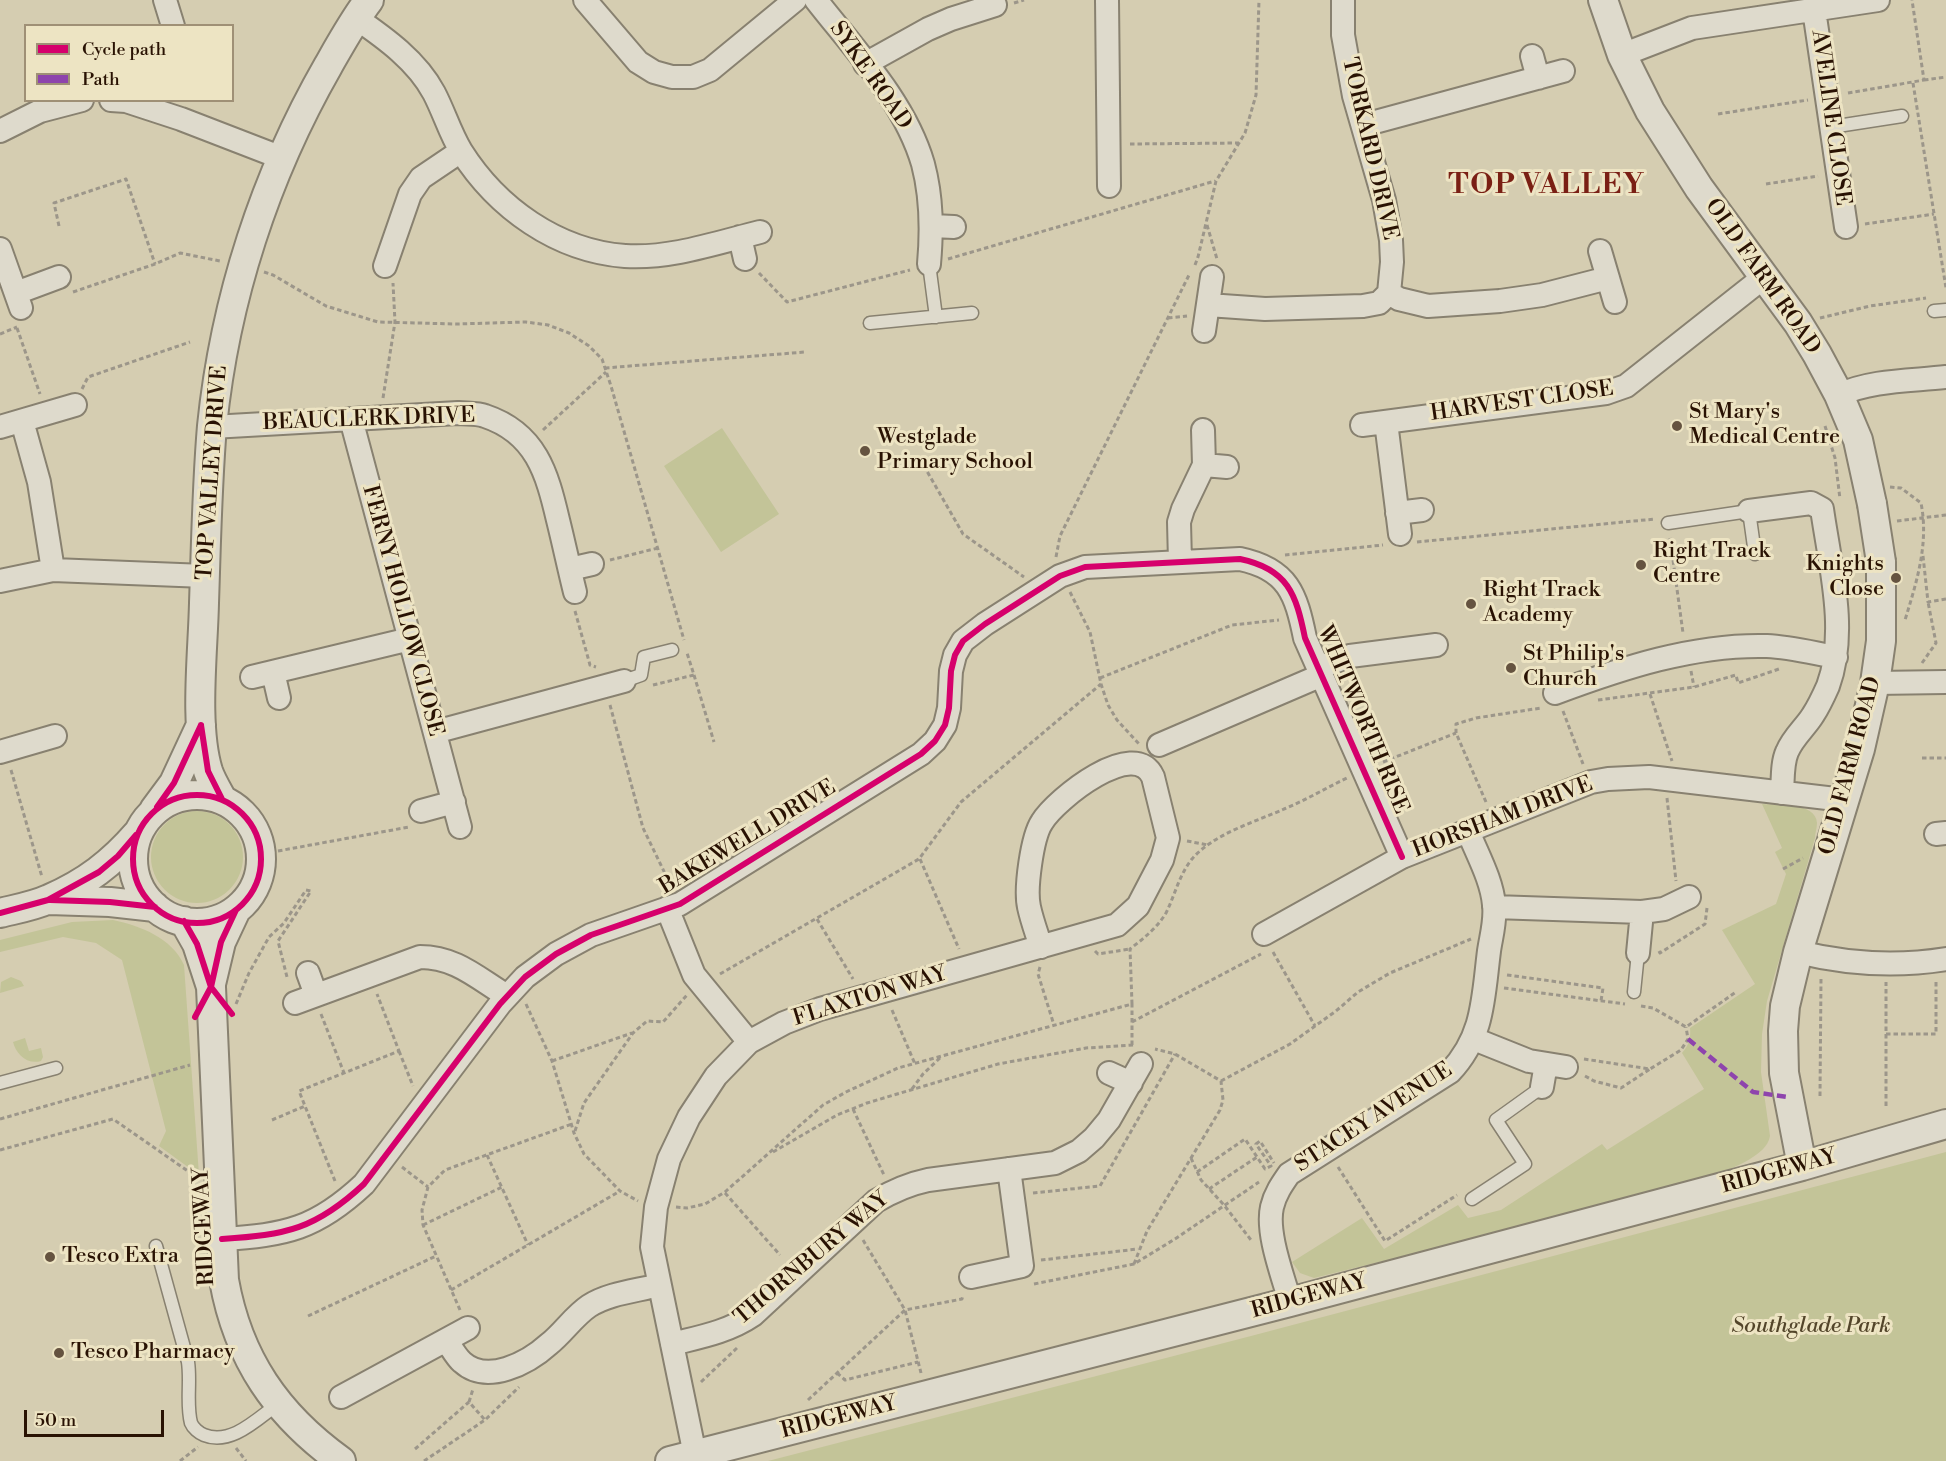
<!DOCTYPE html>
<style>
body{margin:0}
#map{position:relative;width:1946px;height:1461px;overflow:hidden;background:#d5cdb1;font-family:"Libre Bodoni",serif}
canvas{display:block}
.legend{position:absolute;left:24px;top:24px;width:210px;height:78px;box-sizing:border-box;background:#ede4c3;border:2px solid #9f9076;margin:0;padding:8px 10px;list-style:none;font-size:18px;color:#291203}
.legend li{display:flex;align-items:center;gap:12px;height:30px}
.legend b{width:30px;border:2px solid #9f9076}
.scale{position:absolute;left:24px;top:1410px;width:140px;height:27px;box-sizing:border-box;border:3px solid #291203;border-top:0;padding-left:8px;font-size:18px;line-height:21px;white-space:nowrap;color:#291203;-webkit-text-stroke:4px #ede4c3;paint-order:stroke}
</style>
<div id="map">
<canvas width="1946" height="1461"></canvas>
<ul class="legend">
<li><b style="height:8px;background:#d6006c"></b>Cycle path</li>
<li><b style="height:8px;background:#8e44ad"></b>Path</li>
</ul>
<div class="scale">50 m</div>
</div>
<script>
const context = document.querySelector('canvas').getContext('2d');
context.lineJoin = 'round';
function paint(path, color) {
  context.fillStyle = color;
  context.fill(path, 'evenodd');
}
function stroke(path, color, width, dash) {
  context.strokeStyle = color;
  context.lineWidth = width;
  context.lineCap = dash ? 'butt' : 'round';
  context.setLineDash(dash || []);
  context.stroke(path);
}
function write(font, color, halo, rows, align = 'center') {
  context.font = font + ' "Libre Bodoni",serif';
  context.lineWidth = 6;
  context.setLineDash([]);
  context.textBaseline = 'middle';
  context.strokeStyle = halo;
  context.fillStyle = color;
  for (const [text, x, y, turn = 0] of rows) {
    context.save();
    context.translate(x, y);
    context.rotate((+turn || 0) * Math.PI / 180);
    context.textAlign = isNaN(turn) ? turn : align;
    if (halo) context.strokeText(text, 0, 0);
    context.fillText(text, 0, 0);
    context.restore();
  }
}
paint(new Path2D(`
 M722 428 779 514 721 552 664 466Z
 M1762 804C1777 805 1816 802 1817 823 1817 828 1815 833 1815 838L1767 1001 1762 1034 1761 1072 1770 1136C1768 1147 1759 1153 1750 1159 1723 1175 1685 1183 1655 1193 1566 1222 1476 1245 1385 1268L1383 1261 1314 1278 1300 1273 1292 1262 1362 1218 1384 1249 1458 1205 1468 1218 1501 1210 1602 1144 1607 1150 1704 1089 1682 1053C1689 1045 1691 1038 1690 1028L1755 984 1722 930 1776 904 1786 874 1775 852 1782 848Z
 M151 857a46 46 0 1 1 92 0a46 46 0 1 1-92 0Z
 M113 920C141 926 172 938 184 965L199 1175 159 1146 166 1131 122 960 96 943 63 937 0 952V940L72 922Z
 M11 977 21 981 24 986 0 993 1 982Z
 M25 1038 29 1051 41 1048 43 1057 41 1061C27 1065 16 1054 13 1042Z
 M1946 1152V1461H768L1251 1336Z`), '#c3c498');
const service = new Path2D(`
 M1831 127 1902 116
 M929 264 936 317
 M1934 311 1946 310
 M870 323 972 313
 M1668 523 1749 511 1755 554
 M624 681 641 675 644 657 672 650
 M1634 992 1638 953
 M0 1083 56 1068
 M1472 1199 1525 1164 1496 1120 1542 1087
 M156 1246 188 1362C191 1382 186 1404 191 1423 193 1428 199 1433 204 1435 231 1446 257 1419 278 1404`);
const minor = new Path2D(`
 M165 0 173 26
 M585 0 638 62 654 72 672 77H693L710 70 795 0
 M816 0C855 50 905 102 923 164 932 198 932 230 929 264
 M1107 0 1109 186
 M1814 10 1846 227
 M356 18C385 38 417 61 434 93 444 112 450 133 461 151 497 208 557 251 625 256 670 259 716 243 760 232
 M1622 55 1692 28 1878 0
 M1532 56 1538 78
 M865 64 928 29 951 19 995 5
 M111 100 126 101 181 119 282 158
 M1364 125 1563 71
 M0 131 40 111 82 100
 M932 226 954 227
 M740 237 745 259
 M0 249 21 308
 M1600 251 1615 302
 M385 266 410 194 421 178 461 151
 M16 293 59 277
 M1389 293 1399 299 1428 306 1500 301 1542 295 1608 278
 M1208 305 1265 309 1363 306 1379 303 1389 293 1392 262 1391 240 1384 200 1354 96 1343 35V0
 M1204 331 1212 277
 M1839 395C1871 380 1911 381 1946 377
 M351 419 460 827
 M22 421 39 482 53 570
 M1386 422 1400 534
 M1362 425 1606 393 1626 386 1764 277
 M0 427 75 405
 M212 427 458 413C467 414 477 413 485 416 536 433 547 473 558 520 564 544 569 568 575 592
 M1204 465 1227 467
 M1749 511 1811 503 1822 509C1830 565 1848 632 1828 686 1824 695 1819 706 1813 715 1805 728 1793 737 1787 752 1782 763 1783 780 1782 793
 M1397 513 1422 510
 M1180 562 1179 522 1183 509 1204 465 1203 430
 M570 569 592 564
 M0 581 53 570 205 576
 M1318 668 1350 656 1436 645
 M273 672 279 698
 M252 677 410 639
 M1875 683 1946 682
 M1555 693C1622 668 1694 644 1767 646 1790 647 1813 653 1836 657
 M435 732 624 681
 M1159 745 1322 675
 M0 752 55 736
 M421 811 454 802
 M1936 834 1946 833
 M1494 907 1642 912 1664 909 1689 897
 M667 908 694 975 749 1042
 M1264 934 1402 857 1591 782 1608 779 1649 777 1844 800
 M1798 952C1847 964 1896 967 1946 959
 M1638 953 1642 912
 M308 973 316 995
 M295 1003 420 957C456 957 477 978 507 996
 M1474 1039 1529 1061 1566 1067
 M1109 1073 1131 1083
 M1542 1087 1546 1064
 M222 1239C286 1235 316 1229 364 1184L500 1004 525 977 556 954 591 935 680 904 921 754 935 741 945 725 949 708 951 671 955 655 963 641 985 624 1060 576 1085 567 1240 559C1288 569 1296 594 1305 638L1402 857
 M971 1277 1022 1266 1009 1169
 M1290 1302C1283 1276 1266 1233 1272 1207 1275 1194 1282 1184 1289 1174L1450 1072C1484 1036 1483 998 1489 951 1491 937 1496 920 1494 905 1492 880 1477 854 1468 831
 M446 1340C451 1347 456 1357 462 1362 487 1385 528 1363 549 1344 563 1333 574 1316 589 1306 609 1293 637 1291 659 1285
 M672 1344C700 1337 728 1332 753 1315L876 1201C893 1191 909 1184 928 1180L1055 1163 1079 1151 1094 1138 1109 1120 1141 1064
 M341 1397 468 1328
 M695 1455 652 1247 656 1207 669 1159 689 1117 716 1076 749 1042 784 1023 820 1009 1117 925 1138 906 1162 860 1168 838 1153 777C1135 736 1056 799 1042 822 1032 837 1025 889 1029 907 1032 921 1037 934 1041 947`);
const tertiary = new Path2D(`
 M1603 0 1622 55 1650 111 1699 188 1798 323 1817 354 1839 395 1858 440 1872 504
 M133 859a64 64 0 1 1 128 0a64 64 0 1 1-128 0Z
 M222 799C217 790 211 780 208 771 194 725 203 652 204 603 206 545 207 485 212 426 225 299 265 176 328 66 341 43 353 21 369 0
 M154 810 174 783 201 725
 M49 900 110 902 155 907
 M0 913C16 909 34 906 49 899 86 883 112 863 138 833
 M184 921 197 944 211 987 224 1280C238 1359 277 1415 341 1461
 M211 984 221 942 236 910
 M1802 1166 1784 1073 1783 1031 1785 1006 1798 952 1860 749 1875 683 1881 641V562
 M670 1461 1290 1302 1802 1166 1946 1124`);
stroke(service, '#888170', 15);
stroke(minor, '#888170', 26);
stroke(tertiary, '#888170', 32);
stroke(new Path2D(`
 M1014 3 1024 0
 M1924 80 1946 77
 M1913 83 1946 288
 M1848 93 1924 80 1912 0
 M1718 114 1808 100
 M1130 144 1239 143
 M1766 184 1818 176
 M1865 224 1934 214
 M1207 225 1217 259
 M59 226 54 203 126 179 155 264
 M948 259 1215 181
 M1195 265 1198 257 1216 181 1245 133 1256 95 1259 0
 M264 272 273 275 326 306 378 322 457 324 526 322 548 325 569 333 589 346 602 359 611 386 684 640
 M759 273 787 302 910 270
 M73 292 155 264 180 253 220 261
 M1168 318 1187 316
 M1820 318 1870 306 1926 298
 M17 328 40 394
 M0 334 17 327
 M605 368 805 352
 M82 389 88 377 190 342
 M383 398 395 322 393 283
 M1825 426 1835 458 1840 499
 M543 430 606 372
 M920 459 963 534 1024 577
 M1890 487 1901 488 1921 503C1929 543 1917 581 1905 620
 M1897 521 1946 515
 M1670 538 1683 633
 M1417 542 1655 519
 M1285 555 1383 545
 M1923 556 1928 602 1946 599
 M1056 557 1060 536 1190 273
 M610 560 658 548
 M1070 592 1090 632 1101 684 1108 705 1117 720 1139 744
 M575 611 590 665 596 667
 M1922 663 1936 643 1928 602
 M1691 671 1694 687
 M694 675 714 742
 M1100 678 1232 625 1279 620
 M653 685 694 675 687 653
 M1650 694 1672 761
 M1598 700 1694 687 1736 675 1738 683 1779 669
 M610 705 643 828 671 886
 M1563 711 1583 764
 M1922 758H1946
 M1383 762 1456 733
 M11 770 42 877H41
 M1667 798 1676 881
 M1486 802 1456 733V724L1476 718 1541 708
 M1187 841 1208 845
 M278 851 409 827
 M920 859 959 949
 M1783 869 1803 858
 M817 919 853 979
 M1095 951 1098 954 1130 949
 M1659 951 1660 953 1705 924 1707 908
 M1273 952 1315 1026
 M1040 967 1038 974 1054 1025
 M720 974 919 859 961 802 1101 684
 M1507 975 1603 988 1601 1001
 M1504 988 1625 1004
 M236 1004 249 973 269 937 284 923 306 890 311 891 278 941 287 977
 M526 1004 552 1061 574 1133 584 1154 620 1191 638 1201
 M1641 1006 1653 1008 1686 1027 1736 992
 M892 1010 915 1064
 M321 1014 344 1073
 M1132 1022 1261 954
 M1886 1034H1936V981
 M1132 1045V1004
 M399 1051 413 1086
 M1584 1059 1650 1069 1681 1050 1688 1039 1686 1027
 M552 1061 632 1033
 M1585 1076 1594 1081 1621 1088 1650 1069
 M1221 1081 1290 1044 1336 1011 1358 992 1390 973 1471 939
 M912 1089 923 1074 942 1056
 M1820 1096 1821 978
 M1886 1106V982
 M853 1109 884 1175
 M0 1119 190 1065
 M272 1120 305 1106
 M575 1131 584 1103 633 1033 647 1021 663 1022 687 995
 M0 1150 113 1119 195 1176
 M773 1152 837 1115 867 1103 998 1064 1086 1048 1134 1045
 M487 1155 528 1245
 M1191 1158 1201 1180 1224 1205 1251 1240
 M402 1167 428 1187
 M1338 1167 1385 1241 1457 1195
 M1197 1172 1245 1139 1265 1169 1271 1166 1256 1144 1260 1141 1274 1163
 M335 1181 299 1091 399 1051 377 994
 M1209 1189 1257 1157
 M725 1193 780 1255
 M1033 1193 1100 1186 1175 1054
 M676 1207 687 1208 705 1204 725 1192 823 1105 846 1092 898 1068 1132 1004 1130 949C1144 938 1157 928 1166 913 1175 895 1179 875 1192 859 1213 834 1255 822 1284 809 1306 800 1326 788 1347 778
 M423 1225 502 1187
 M863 1240 905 1310 921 1373
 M1041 1260 1138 1249
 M1134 1264 1147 1231 1220 1110 1223 1100 1221 1081 1175 1054 1155 1049
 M1034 1284 1134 1264 1175 1239 1259 1182
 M451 1290 620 1191
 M460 1310 423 1225 422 1210 428 1187 445 1170 572 1124
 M308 1316 436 1256
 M837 1373 845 1380 918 1362
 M701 1382 738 1347
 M808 1400 905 1310 962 1299 963 1295
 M469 1402 473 1389
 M236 1448 246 1461
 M415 1449 469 1402 485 1420
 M180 1461 198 1447
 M424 1461 485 1420 519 1387`), '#9c968a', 3, [4.5, 3]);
stroke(service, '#dedacc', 12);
stroke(minor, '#dedacc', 22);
stroke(tertiary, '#dedacc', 28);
const tertiaryBridge = new Path2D(`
 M1872 504 1881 562`);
stroke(tertiaryBridge, '#888170', 32, []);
stroke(tertiaryBridge, '#dedacc', 28);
stroke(new Path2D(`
 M1688 1039 1753 1092 1787 1097`), '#8e44ad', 4.5, [9, 4.5]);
stroke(new Path2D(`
 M201 725 208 771 222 799
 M133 859a64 64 0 1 1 128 0a64 64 0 1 1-128 0Z
 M157 807 174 783 201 725
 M50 900 110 902 155 907
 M0 913 48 900 99 872 118 856 136 835
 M184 921 197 944 211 987 232 1014
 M195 1017 211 987 221 942 236 910
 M222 1239C286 1235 316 1229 364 1184L500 1004 525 977 556 954 591 935 680 904 921 754 935 741 945 725 949 708 951 671 955 655 963 641 985 624 1060 576 1085 567 1240 559C1288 569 1296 594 1305 638L1402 857`), '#d6006c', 6);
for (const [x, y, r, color] of [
 [1677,426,6,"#655340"],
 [865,451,6,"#655340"],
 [1641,565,6,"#655340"],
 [1896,578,6,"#655340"],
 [1471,604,6,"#655340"],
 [1511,668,6,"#655340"],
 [50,1257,6,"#655340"],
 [59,1353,6,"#655340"]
]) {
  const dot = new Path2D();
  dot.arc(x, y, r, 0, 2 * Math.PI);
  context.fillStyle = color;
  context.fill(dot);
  stroke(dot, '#ede4c3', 2);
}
write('22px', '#291203', '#ede4c3', [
 ["SYKE ROAD",870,76,55],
 ["AVELINE CLOSE",1830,118,82],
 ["TORKARD DRIVE",1369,149,77],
 ["OLD FARM ROAD",1762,277,55],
 ["HARVEST CLOSE",1522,402,-8],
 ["BEAUCLERK DRIVE",369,420,-2],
 ["TOP VALLEY DRIVE",213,473,-86],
 ["FERNY HOLLOW CLOSE",402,611,75],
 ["WHITWORTH RISE",1362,720,67],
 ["OLD FARM ROAD",1851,766,-75],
 ["HORSHAM DRIVE",1503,818,-21],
 ["BAKEWELL DRIVE",748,838,-31],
 ["FLAXTON WAY",870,997,-17],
 ["STACEY AVENUE",1374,1118,-33],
 ["RIDGEWAY",1779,1172,-15],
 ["RIDGEWAY",205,1227,-93],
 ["THORNBURY WAY",812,1259,-40],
 ["RIDGEWAY",1309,1297,-15],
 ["RIDGEWAY",839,1418,-14]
]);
write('22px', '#291203', '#ede4c3', [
 ["St Mary's",1689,413],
 ["Medical Centre",1689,438],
 ["Westglade",877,438],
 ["Primary School",877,463],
 ["Right Track",1653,552],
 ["Centre",1653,577],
 ["Knights",1884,565,"right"],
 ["Close",1884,590,"right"],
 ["Right Track",1483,591],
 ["Academy",1483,616],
 ["St Philip's",1523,655],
 ["Church",1523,680],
 ["Tesco Extra",62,1257],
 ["Tesco Pharmacy",71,1353]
], 'left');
write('italic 22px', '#53452a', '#ede4c3', [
 ["Southglade Park",1811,1327]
]);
context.letterSpacing = '1.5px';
write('bold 28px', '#7a1f14', '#ede4c3', [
 ["TOP VALLEY",1547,186]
]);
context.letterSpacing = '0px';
</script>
